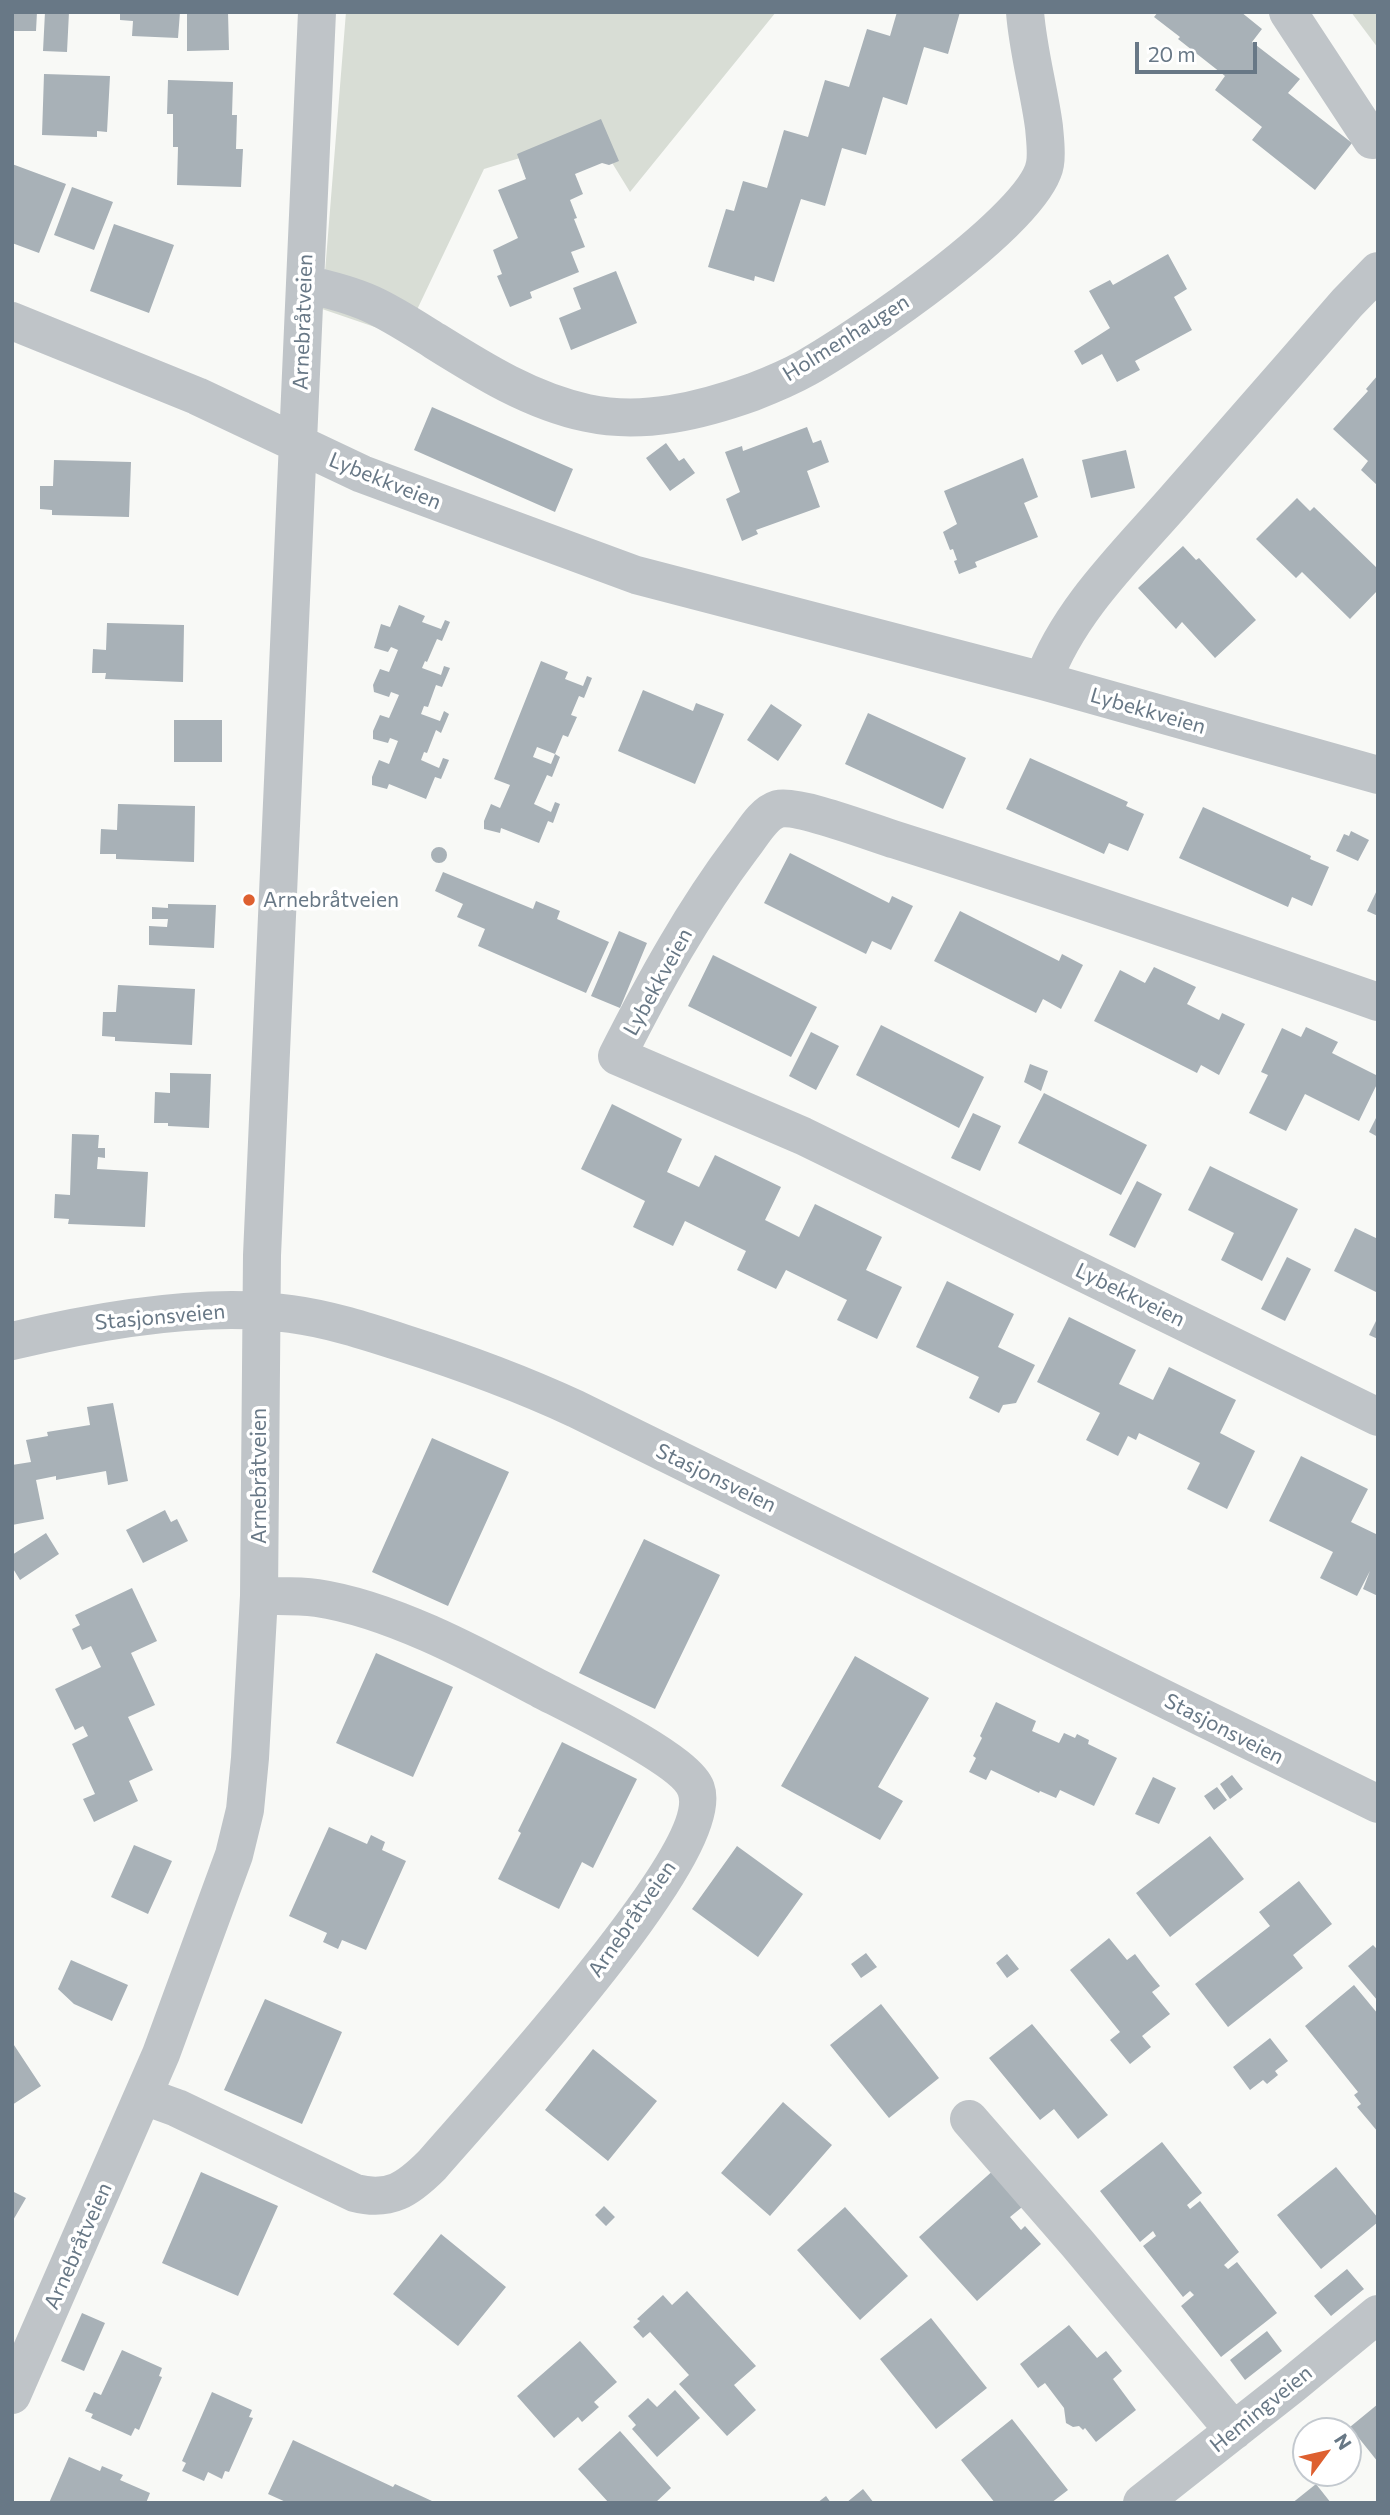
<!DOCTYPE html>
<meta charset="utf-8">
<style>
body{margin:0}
#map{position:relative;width:1390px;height:2515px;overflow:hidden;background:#f8f9f6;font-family:Commissioner,sans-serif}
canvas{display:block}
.frame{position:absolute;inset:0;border:14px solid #687886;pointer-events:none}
.north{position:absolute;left:1292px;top:2417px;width:70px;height:70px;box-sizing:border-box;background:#fff;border:2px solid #c3c9cf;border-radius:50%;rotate:57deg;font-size:19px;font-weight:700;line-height:28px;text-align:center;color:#687886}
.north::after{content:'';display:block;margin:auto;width:24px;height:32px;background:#de6030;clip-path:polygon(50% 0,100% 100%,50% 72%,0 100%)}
.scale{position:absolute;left:1135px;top:42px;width:122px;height:32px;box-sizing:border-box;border:4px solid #687886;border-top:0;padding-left:9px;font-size:21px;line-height:24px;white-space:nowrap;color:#687886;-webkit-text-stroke:5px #fff;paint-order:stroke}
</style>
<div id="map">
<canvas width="1390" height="2515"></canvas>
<div class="frame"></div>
<div class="north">N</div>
<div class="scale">20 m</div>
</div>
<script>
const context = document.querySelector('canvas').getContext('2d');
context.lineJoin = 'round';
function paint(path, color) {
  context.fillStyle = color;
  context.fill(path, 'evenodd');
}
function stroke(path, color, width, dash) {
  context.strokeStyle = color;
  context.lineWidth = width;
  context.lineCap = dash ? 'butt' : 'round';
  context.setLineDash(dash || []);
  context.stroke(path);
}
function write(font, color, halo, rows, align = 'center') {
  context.font = font + ' Commissioner,sans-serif';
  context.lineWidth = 7;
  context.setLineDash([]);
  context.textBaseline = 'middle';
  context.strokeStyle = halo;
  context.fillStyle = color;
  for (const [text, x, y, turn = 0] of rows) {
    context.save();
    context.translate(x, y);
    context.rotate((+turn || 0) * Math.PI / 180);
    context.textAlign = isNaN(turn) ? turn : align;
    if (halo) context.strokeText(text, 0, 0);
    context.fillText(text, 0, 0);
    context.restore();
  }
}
paint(new Path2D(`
 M346 12H776L630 192 595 135 484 169 404 337 322 309Z
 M1351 12H1378V48Z`), '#d8ddd5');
paint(new Path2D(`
 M12 12H37L36 31H12Z
 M45 12H69L67 52 43 51Z
 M120 12H180L178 38 132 36 133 21 120 20Z
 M187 12H228L229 50 187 51Z
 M897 12H960L948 54 924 47 907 105 883 97 866 155 842 148 825 206 801 199 774 282 755 276 754 281 708 267 726 209 734 211 743 181 767 188 784 130 808 137 825 80 849 87 867 29 890 36Z
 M1158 12H1241L1262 29 1252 42 1300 79 1288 93 1352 143 1315 190 1252 140 1262 127 1215 90 1225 76 1178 39 1180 37 1154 17Z
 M44 74 110 76 107 132 97 131V137L42 135Z
 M168 80 233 82 232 115H237L236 149H243L241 187 177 185 178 147H173V114H167Z
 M601 119 619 161 609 165 602 163 575 174 583 194 570 200 577 218 574 219 585 247 571 252 579 272 530 292 532 298 510 307 497 276 502 274 493 250 518 238 498 190 526 179 517 154Z
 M12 164 66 184 39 253 12 243Z
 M72 187 113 202 94 250 54 235Z
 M114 224 174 245 149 313 90 291Z
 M1168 254 1187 289 1174 297 1192 330 1135 361 1140 370 1117 382 1102 354 1082 365 1074 351 1110 328 1089 291 1110 280 1113 285Z
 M616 271 637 323 571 350 559 318 581 309 573 288Z
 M1378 375V486L1361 470 1368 461 1333 429 1368 391 1366 389Z
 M432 407 573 469 555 512 414 450Z
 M807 427 813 443 821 440 829 462 807 471 820 507 756 530 758 534 742 541 726 499 740 492 725 452 742 446 743 451Z
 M666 443 679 461 684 458 695 473 670 491 646 458Z
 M1126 450 1135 488 1091 498 1082 460Z
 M1023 458 1038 497 1024 503 1038 537 975 562 977 567 959 574 954 561 957 560 953 549 950 550 943 532 957 524 944 491Z
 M54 460 131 462 129 517 52 515V510L40 509V486H53Z
 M1297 498 1310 511 1314 507 1378 569V590L1350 619 1302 572 1296 578 1256 539Z
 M1183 546 1196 560 1199 558 1256 620 1215 658 1182 622 1176 629 1138 588Z
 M399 605 425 616 422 622 441 629 445 620 450 622 442 641 437 639 427 662 425 661 422 668 441 675 444 666 450 668 442 687 436 685 428 707 424 706 421 714 440 721 444 711 449 714 441 733 436 730 427 753 424 752 421 760 439 768 443 758 449 760 441 779 435 777 426 799 389 784 387 789 372 785V777L379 760 389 764 398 741 390 738 388 743 373 739V731L380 715 389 718 399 695 391 692 389 697 374 692 373 685 380 669 389 672 398 650 391 647 388 652 374 648 381 624 390 627Z
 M107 623 184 625 183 682 105 679 106 673H92L93 649 106 650Z
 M541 661 568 672 565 679 583 686 587 676 592 678 584 698 579 696 571 715 577 717 568 737 563 735 555 754 560 757 552 777 547 775 534 804 551 812 555 802 560 804 553 823 548 821 539 843 501 828 500 833 484 829V821L491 804 500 808 510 785 494 779ZM537 747 555 754 551 764 533 757Z
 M643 690 693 711 696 703 724 714 695 784 618 751Z
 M771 704 802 725 778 761 747 740Z
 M868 713 966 758 943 809 845 764Z
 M174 720H222V762H174Z
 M1030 758 1128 802 1126 806 1144 814 1128 851 1109 843 1104 854 1006 809Z
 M118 804 195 806 194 862 116 859V854H100L101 829 117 830Z
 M1203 807 1311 856 1310 859 1329 867 1312 906 1292 897 1288 907 1179 858Z
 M1351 831 1369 840 1358 861 1336 851 1344 834 1349 836Z
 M431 855a8 8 0 1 1 16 0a8 8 0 1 1-16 0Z
 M790 853 889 903 892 896 913 906 891 950 872 941 866 954 764 903Z
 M443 872 533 909 536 901 560 911 557 919 609 942 586 993 478 946 485 929 457 917 463 904 435 891Z
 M1378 888V916L1367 911Z
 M168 904 216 905 214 948 149 945V926L167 927 168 919H152V907L168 908Z
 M960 911 1059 961 1062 954 1083 965 1061 1009 1043 999 1036 1013 934 961Z
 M619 931 647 943 620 1008 591 996Z
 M713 955 817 1007 791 1057 688 1006Z
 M1154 967 1196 987 1187 1004 1219 1020 1222 1013 1245 1024 1219 1075 1201 1065 1197 1073 1094 1021 1120 970 1145 983Z
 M118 985 195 989 192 1045 115 1041V1037L102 1036 103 1012H116Z
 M881 1025 984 1077 959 1128 856 1075Z
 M1306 1027 1338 1042 1332 1053 1378 1076V1082L1359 1121 1305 1094 1286 1131 1249 1113 1268 1075 1261 1072 1282 1028 1301 1037Z
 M811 1032 839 1046 816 1090 789 1076Z
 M1030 1064 1048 1071 1041 1091 1024 1082Z
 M170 1073 211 1074 209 1128 168 1126V1123H154L155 1092 170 1093Z
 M1044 1093 1147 1145 1121 1195 1018 1143Z
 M612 1104 682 1139 667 1172 699 1187 715 1155 781 1187 765 1220 799 1237 815 1204 882 1237 866 1270 902 1287 877 1339 837 1320 847 1300 786 1270 776 1289 737 1270 746 1251 685 1221 673 1246 633 1227 645 1201 581 1169Z
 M973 1113 1001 1126 980 1171 951 1158Z
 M1378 1114V1137L1369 1132Z
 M72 1134 99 1135 98 1148H105V1158L98 1157 97 1169 148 1172 145 1227 68 1224 69 1219 54 1218 55 1194 70 1195Z
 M1210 1166 1298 1209 1262 1281 1221 1260 1234 1233 1188 1210Z
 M1137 1181 1162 1194 1135 1248 1109 1235Z
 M1355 1228 1378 1239V1293L1334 1271Z
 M1287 1257 1311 1269 1285 1321 1261 1309Z
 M947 1281 1014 1314 998 1347 1035 1365 1016 1403 1003 1405 999 1413 969 1398 979 1377 916 1347Z
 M1069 1317 1136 1350 1119 1384 1153 1400 1169 1367 1236 1400 1220 1433 1255 1451 1227 1509 1187 1489 1200 1463 1139 1433 1136 1440 1128 1436 1118 1456 1086 1440 1100 1413 1037 1382Z
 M1378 1317V1339L1369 1335Z
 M113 1403 128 1481 108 1485 106 1471 56 1480V1476L36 1480 44 1519 12 1525V1465L31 1462 26 1440 48 1436 47 1432 90 1425 87 1407Z
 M432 1438 509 1472 448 1606 372 1572Z
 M1301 1456 1368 1489 1351 1522 1378 1535V1596L1363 1589 1370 1571 1357 1596 1320 1578 1333 1552 1269 1521Z
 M165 1510 171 1522 177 1519 188 1541 143 1563 126 1530Z
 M46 1533 59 1554 20 1580 12 1567V1555Z
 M644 1539 720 1575 655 1709 579 1673Z
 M132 1588 157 1641 131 1653 155 1705 128 1717 153 1770 129 1781 138 1801 94 1822 83 1799 95 1794 72 1744 88 1736 83 1726 75 1730 55 1689 101 1667 91 1646 82 1650 72 1629 80 1625 75 1615Z
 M376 1653 453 1687 413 1777 336 1743Z
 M855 1656 929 1698 878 1787 903 1801 880 1840 781 1786Z
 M996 1702 1036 1721 1032 1731 1059 1743 1064 1733 1075 1738 1077 1734 1089 1740 1088 1744 1117 1758 1094 1806 1060 1790 1056 1798 1040 1791 1039 1793 991 1770 986 1780 969 1772 976 1758 973 1756 982 1738 980 1736Z
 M562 1742 637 1779 593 1868 582 1862 559 1909 498 1879 521 1833 518 1831Z
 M1232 1775 1243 1789 1230 1799 1220 1784Z
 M1153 1777 1176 1788 1159 1824 1135 1814Z
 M1217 1787 1227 1800 1214 1810 1204 1796Z
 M329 1827 367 1844 371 1835 385 1842 382 1850 406 1861 366 1950 342 1940 338 1949 323 1942 327 1933 289 1916Z
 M1210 1836 1244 1879 1170 1937 1136 1893Z
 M134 1845 172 1861 148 1914 111 1897Z
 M737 1846 803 1894 758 1957 692 1909Z
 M1299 1881 1332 1924 1293 1955 1303 1968 1228 2027 1195 1984 1270 1926 1259 1912Z
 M1109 1938 1127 1960 1135 1954 1147 1970 1160 1986 1152 1992 1170 2014 1142 2036 1151 2047 1130 2064 1110 2040 1120 2032 1070 1970Z
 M1373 1945 1378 1950V2001L1348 1966Z
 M866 1953 877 1967 861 1978 851 1964Z
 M1007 1954 1019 1969 1007 1978 996 1963Z
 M71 1960 128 1985 112 2021 74 2004 58 1989Z
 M1354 1985 1378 2014V2132L1357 2107 1361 2104 1354 2095 1358 2092 1305 2026Z
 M265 1999 342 2032 302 2124 224 2090Z
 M881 2004 939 2078 889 2118 830 2045Z
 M1032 2024 1108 2115 1078 2139 1054 2109 1040 2120 989 2058Z
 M1270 2038 1288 2061 1275 2071 1278 2075 1267 2084 1263 2080 1250 2090 1233 2067Z
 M12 2042 41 2086 12 2105Z
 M593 2049 657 2101 608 2161 545 2110Z
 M783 2102 832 2145 770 2216 721 2173Z
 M1162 2142 1202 2193 1187 2205 1190 2209 1200 2201 1239 2252 1224 2265 1228 2269 1237 2262 1277 2313 1221 2357 1181 2306 1194 2295 1190 2291 1183 2297 1143 2246 1156 2236 1153 2231 1140 2242 1100 2191Z
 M1336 2167 1378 2218V2222L1321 2269 1277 2215Z
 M996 2168 1027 2203 1010 2217 1021 2230 1025 2226 1041 2244 977 2301 919 2237Z
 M201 2172 278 2206 238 2296 162 2263Z
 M12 2191 26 2198 12 2222Z
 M604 2206 615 2217 606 2226 595 2215Z
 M845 2207 908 2276 860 2320 797 2250Z
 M441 2234 506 2287 458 2346 393 2294Z
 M1347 2269 1364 2289 1331 2316 1314 2296Z
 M687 2291 756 2366 734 2385 756 2410 727 2436 679 2384 689 2375 650 2332 643 2338 633 2327 640 2321 637 2319 663 2295 672 2305Z
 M82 2313 105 2323 84 2371 61 2361Z
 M931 2318 987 2388 936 2429 880 2359Z
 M1069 2325 1097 2358 1106 2351 1122 2371 1113 2379 1136 2410 1096 2442 1085 2428 1083 2430 1079 2426 1073 2427 1066 2423 1064 2408 1045 2383 1038 2388 1020 2364Z
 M1267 2331 1282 2351 1245 2380 1230 2360Z
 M580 2341 617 2382 594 2402 599 2407 582 2422 578 2417 554 2438 517 2396Z
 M122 2350 162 2368 159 2376 162 2377 139 2430 135 2428 131 2436 91 2418 93 2414 85 2411 94 2392 101 2395Z
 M675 2390 700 2418 657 2457 632 2429 636 2425 628 2416 648 2398 657 2407Z
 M212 2392 252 2410 249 2417 253 2418 229 2472 225 2471 222 2479 208 2472 204 2481 182 2471 186 2463 182 2461Z
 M1378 2404V2462L1350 2427Z
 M1012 2419 1068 2490 1051 2503H995L961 2460Z
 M620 2431 671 2488 655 2503H609L578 2469Z
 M293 2440 393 2487 395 2484 432 2501 431 2503H288L268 2494Z
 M69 2457 100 2471 102 2466 123 2475 120 2480 150 2493 146 2503H49Z
 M1316 2484 1331 2503H1292L1296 2500Z
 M863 2489 874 2503H846Z
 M826 2496 831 2503H817Z`), '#a8b1b7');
stroke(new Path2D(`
 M1288 12 1372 140
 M305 284C328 289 349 294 371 304 393 314 414 328 435 341 483 371 531 401 587 413 643 425 700 411 753 392 771 385 790 377 806 368 857 339 1036 219 1045 164 1047 153 1045 139 1044 127 1039 89 1028 51 1025 12
 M12 321 197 396 362 474 636 575 1043 681 1378 775
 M1043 681C1068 611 1127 555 1175 500 1232 435 1290 369 1347 303L1378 271
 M1378 1002C1218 946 1057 891 896 840 873 833 798 804 778 809 762 814 752 835 742 847 693 912 654 983 617 1056L803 1136 1378 1417
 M12 1341C96 1321 205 1301 291 1314 329 1319 366 1331 403 1343 463 1362 520 1383 576 1409L1378 1804
 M144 2096 177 2108 355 2193C390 2202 408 2189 432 2165 479 2110 719 1852 696 1789 686 1760 573 1706 542 1690 476 1655 391 1609 317 1598 297 1595 278 1596 259 1596
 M969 2119 1077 2243 1234 2431
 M12 2395 161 2054 234 1855 245 1810 250 1758 259 1596 262 1255 317 12
 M1142 2503 1293 2384 1378 2314`), '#bfc4c8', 38);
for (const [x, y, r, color] of [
 [249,900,7,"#de6030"]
]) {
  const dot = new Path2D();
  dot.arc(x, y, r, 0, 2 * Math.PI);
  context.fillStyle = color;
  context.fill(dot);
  stroke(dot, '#fff', 2.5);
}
write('21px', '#687886', '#fff', [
 ["Arnebråtveien",303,322,-88],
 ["Holmenhaugen",846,338,-32],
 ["Lybekkveien",385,481,22],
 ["Lybekkveien",1148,711,16],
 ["Lybekkveien",658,982,-61],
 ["Lybekkveien",1130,1295,26],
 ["Stasjonsveien",160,1317,-5],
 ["Arnebråtveien",259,1476,-90],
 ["Stasjonsveien",716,1478,26],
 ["Stasjonsveien",1224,1729,27],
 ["Arnebråtveien",632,1919,-55],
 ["Arnebråtveien",78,2246,-66],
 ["Hemingveien",1261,2409,-39]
]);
write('21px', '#687886', '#fff', [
 ["Arnebråtveien",263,900]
], 'left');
</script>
